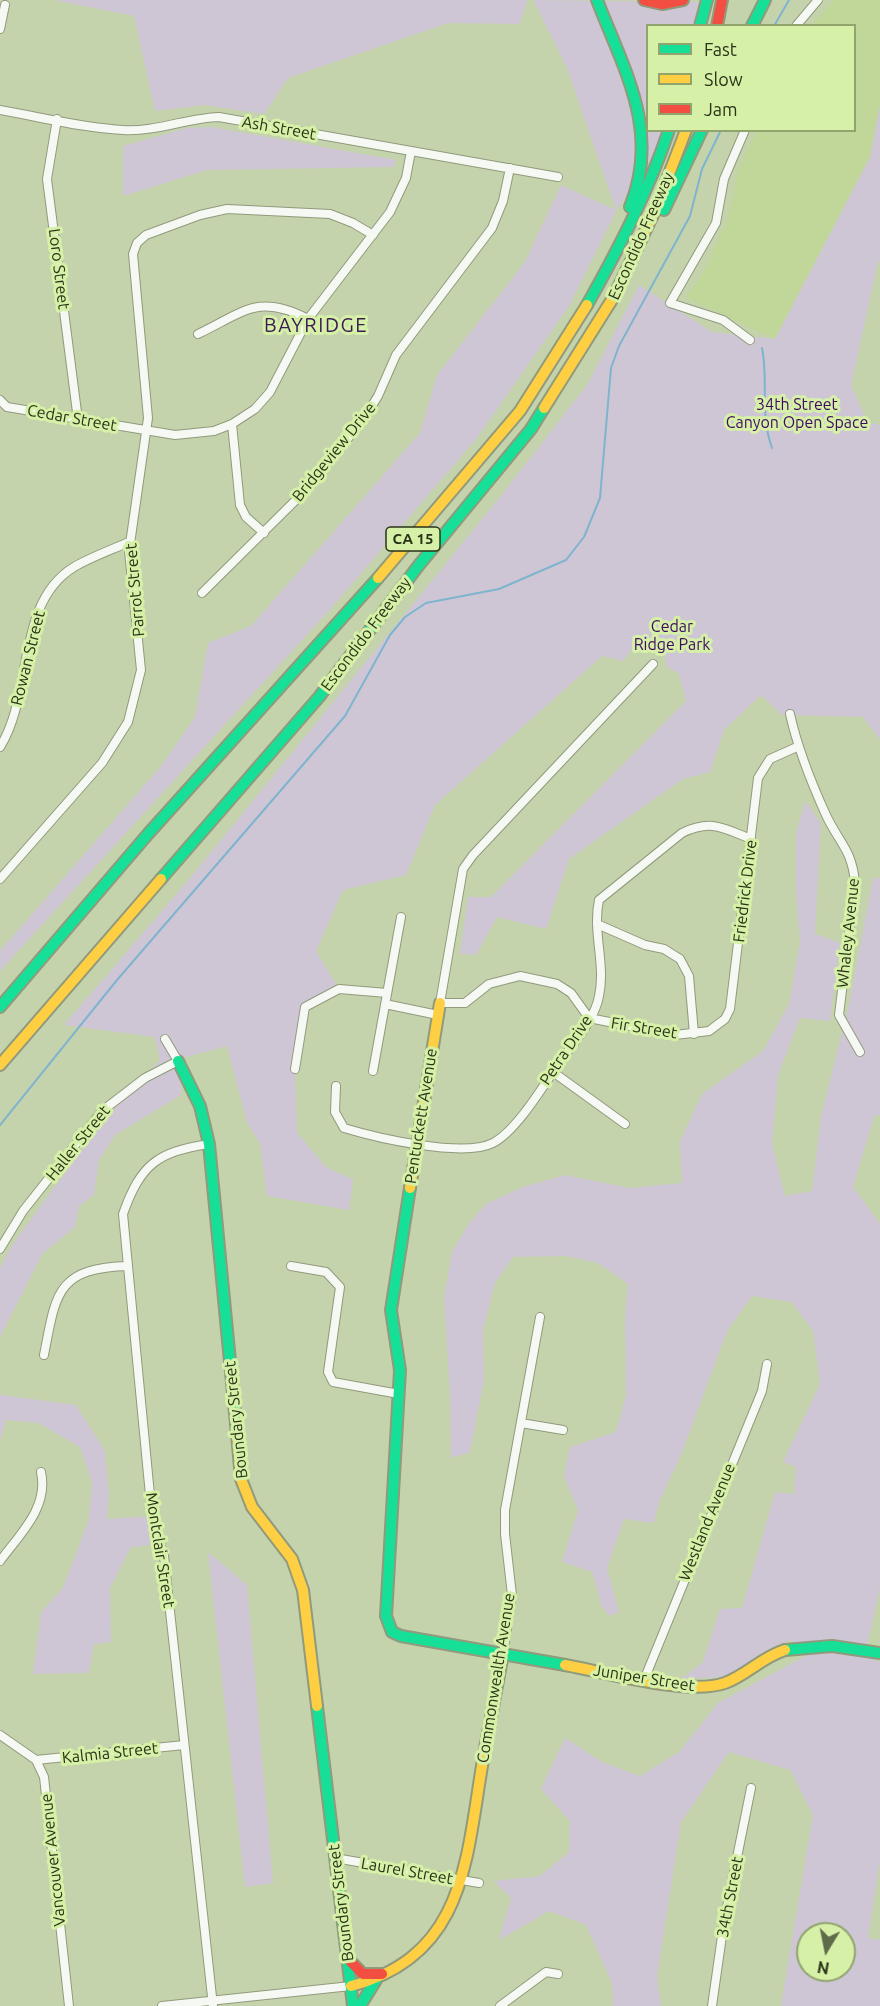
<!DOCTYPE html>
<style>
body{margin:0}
#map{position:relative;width:880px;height:2006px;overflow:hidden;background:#c5d3ac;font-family:Ubuntu,sans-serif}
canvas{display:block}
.legend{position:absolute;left:646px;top:24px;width:210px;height:108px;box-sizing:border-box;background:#d6f0a8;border:2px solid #91a46e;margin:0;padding:8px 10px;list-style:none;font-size:18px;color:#293317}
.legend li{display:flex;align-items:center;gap:12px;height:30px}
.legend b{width:30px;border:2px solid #91a46e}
.north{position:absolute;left:796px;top:1922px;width:60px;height:60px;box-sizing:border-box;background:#d6f0a8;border:2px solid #91a46e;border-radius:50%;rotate:190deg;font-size:16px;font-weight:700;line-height:24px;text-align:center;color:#293317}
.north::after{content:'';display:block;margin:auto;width:21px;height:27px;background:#606b4b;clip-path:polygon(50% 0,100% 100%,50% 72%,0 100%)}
</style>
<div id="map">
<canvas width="880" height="2006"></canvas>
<ul class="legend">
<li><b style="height:8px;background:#16e098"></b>Fast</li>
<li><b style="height:8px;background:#ffcf43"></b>Slow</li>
<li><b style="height:8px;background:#f24e42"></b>Jam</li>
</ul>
<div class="north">N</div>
</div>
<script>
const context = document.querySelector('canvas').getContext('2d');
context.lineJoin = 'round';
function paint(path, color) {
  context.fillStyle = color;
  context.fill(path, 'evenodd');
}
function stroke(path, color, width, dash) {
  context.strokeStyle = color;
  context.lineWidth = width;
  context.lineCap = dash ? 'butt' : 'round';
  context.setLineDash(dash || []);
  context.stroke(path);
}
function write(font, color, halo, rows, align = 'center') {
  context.font = font + ' Ubuntu,sans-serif';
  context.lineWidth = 6;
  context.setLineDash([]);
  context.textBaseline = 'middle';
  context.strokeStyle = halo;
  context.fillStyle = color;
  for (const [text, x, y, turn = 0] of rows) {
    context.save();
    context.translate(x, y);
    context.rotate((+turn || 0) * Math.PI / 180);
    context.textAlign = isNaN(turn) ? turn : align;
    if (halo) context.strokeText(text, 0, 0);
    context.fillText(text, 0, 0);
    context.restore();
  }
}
paint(new Path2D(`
 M834 0H880V105L870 157 775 339 686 298 705 269 729 216 738 170 757 131 854 130V26L811 25Z`), '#c1d79a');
paint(new Path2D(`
 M54 0H528L519 24 448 23 288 78 264 114 204 105 155 111 134 16Z
 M533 0 700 2 694 25 648 26V130L662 131 653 156 616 211 569 306 476 439 334 605 0 971V951L162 765 195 717 208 643 251 626 420 433 437 375 525 262 561 185 616 210 567 68Z
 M880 105V261L878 262 851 385 867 422 880 425V740L863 717 782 715 761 695 724 730 710 772 683 779 569 859 546 929 497 917 476 955 460 954 468 897H491L686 701 679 674 666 666V658L660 649 634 647 623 661 602 656 435 805 406 875 343 890 316 951 339 989 305 1007 295 1069 297 1133 327 1168 353 1179 349 1210 267 1196 260 1144 247 1122 227 1046 182 1058 181 1095 115 1135 99 1160 94 1195 79 1206 75 1227 42 1254 0 1337V1268L12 1245 105 1119 160 1060 155 1037 64 1025 190 878 500 497 587 385 639 285 712 332 775 339 870 157Z
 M211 127 396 160 394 167 207 170 123 196V146L187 128Z
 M805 801 821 823 815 934 840 943 830 1021 800 1018 778 1075 772 1144 785 1196 812 1191 821 1117 850 1000 873 878H880V1115L874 1116 853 1187 880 1224V1587L865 1655 880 1662V1860L868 1938 880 1940V2006H781L813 1815 790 1770 729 1752 681 1822 657 1976 661 2006H613L612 1983 586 1925 549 1911 499 1940 511 1898 494 1881 540 1876 569 1852 570 1821 541 1789 565 1738 602 1762 640 1776 679 1752 718 1703 807 1655 791 1640 767 1650 726 1677 681 1679 703 1662 720 1609 742 1608 775 1492 794 1494 796 1467 783 1462 820 1384 813 1330 791 1302 752 1296 727 1331 681 1455 659 1502 654 1523 624 1519 607 1568 619 1612 610 1616 602 1607 592 1572 562 1562 578 1510 564 1477 570 1447 616 1432 626 1395 625 1319 628 1284 598 1263 566 1256 513 1257 495 1283 483 1330 484 1380 470 1452 451 1458 450 1394 444 1298 452 1252 469 1223 486 1204 523 1187 565 1175 629 1188 682 1183 680 1142 702 1094 763 1051 789 1004 800 942 796 892V834ZM808 1934H844V1970H808Z
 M0 1388 1 1395 76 1405 105 1451 109 1495 107 1519 152 1516 160 1544 131 1547 110 1588 111 1642 94 1644 89 1673 33 1674 41 1612 63 1588 89 1519 92 1482 80 1447 38 1423 6 1420 0 1441Z
 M208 1552 247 1585 273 1883 245 1887Z`), '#cec6d5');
stroke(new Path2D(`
 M774 26 789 0
 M762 348C769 383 759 411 772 448
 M0 1125 117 980 345 716 390 635 405 617 426 603 499 589 566 560 584 537 600 498 611 368 619 346 690 216 702 169 721 130`), '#7fb4ce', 2);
const street = new Path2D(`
 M796 26 818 0
 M0 29 5 5
 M0 110C40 117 83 128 123 130 156 132 187 118 219 117L558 177
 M57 119 47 179 78 420
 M745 130 724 179 716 223 670 303 723 320 750 340
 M198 334C244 312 258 293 308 319
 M0 400 7 407 175 435 214 431 232 424 255 409 270 392 308 319 390 212 406 178 411 151
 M232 424 240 505 246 517 264 533
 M202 593 311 485 365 417 378 396 396 355 492 228 503 201 510 168
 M653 664 473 855 463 869 440 1003H465L489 984 520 976 557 984 571 993 589 1018 675 1035 709 1031 725 1019 730 1009 758 778 770 759 797 747
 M790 714C798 750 811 782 826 815 839 843 852 849 855 883L839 1015 860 1052
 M0 747C34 693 15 603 74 567 91 557 111 550 129 542
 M0 879 102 763 128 722 141 670 129 551 148 418 133 254 137 243 146 235 200 215 227 209 330 214 353 223 373 235
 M597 924 645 945 664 949 680 959 689 976 694 1034
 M385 1004 438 1015
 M295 1069 305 1007 339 989 387 993
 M373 1071 401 917
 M553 1072 625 1124
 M336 1086 335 1112 344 1128C377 1138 463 1158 493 1143 516 1131 542 1088 557 1066 571 1046 595 1020 599 996 606 964 592 932 599 900L682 833C711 819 723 828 751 839
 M209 1144C157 1152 141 1164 123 1214L152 1516 164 1556 213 2006
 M0 1249 23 1211 102 1111 145 1078 178 1061 165 1039
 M291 1266 326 1272 340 1287 328 1372 333 1382 399 1394
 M44 1355C56 1294 56 1268 128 1266
 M521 1423 563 1430
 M0 1561C20 1534 49 1507 41 1472
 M503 1654 512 1595 505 1534V1510L540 1317
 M644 1680 762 1391 767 1364
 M0 1735 36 1760 44 1777 69 2006
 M36 1760 184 1745
 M335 1858 479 1883
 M162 2006 351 1986
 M500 2006 546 1972 558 1974
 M712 2006 724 1922 751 1788`);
const fast = new Path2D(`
 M597 0C624 70 661 131 630 207
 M700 26 707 0
 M752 26 765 0
 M664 210 702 130
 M587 305C619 248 648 192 669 130
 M161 879 319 697 419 565 531 429 544 408
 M0 1007 148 834 378 578
 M178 1061 200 1106 209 1144 237 1434
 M410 1188 391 1310 400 1370 386 1616 392 1632 401 1636 565 1665
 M785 1650 832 1646 880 1653
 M317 1706 353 2006
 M485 1749 503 1654
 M360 2006 376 1980`);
const slow = new Path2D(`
 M544 408 613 298 654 213 686 130
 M378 578 520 411 587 305
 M0 1065 161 879
 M410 1188 440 1003
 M237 1434 241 1479 252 1507 292 1559 303 1590 317 1706
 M565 1665C605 1672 688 1696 725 1683 747 1675 762 1657 785 1650
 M351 1986C471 1955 466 1849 485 1749`);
const jam = new Path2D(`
 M644 0 662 4 683 0
 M717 26 722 0
 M348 1959 363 1974H382`);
stroke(street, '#909a7c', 10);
stroke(fast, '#909a7c', 14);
stroke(slow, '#909a7c', 14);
stroke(jam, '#909a7c', 14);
stroke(street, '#f6f8f3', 8);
stroke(fast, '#16e098', 10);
stroke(slow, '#ffcf43', 10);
stroke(jam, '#f24e42', 10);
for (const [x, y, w] of [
 [413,539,54]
]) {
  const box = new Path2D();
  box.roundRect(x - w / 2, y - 12, w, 24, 4.5);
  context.fillStyle = '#d6f0a8';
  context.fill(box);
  stroke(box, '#293317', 1.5);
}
write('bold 15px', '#293317', null, [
 ["CA 15",413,539]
]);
write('16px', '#293317', '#d6f0a8', [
 ["Ash Street",279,128,10],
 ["Escondido Freeway",641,236,-66],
 ["Loro Street",59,269,83],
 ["Cedar Street",72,418,10],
 ["Bridgeview Drive",334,452,-51],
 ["Parrot Street",135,590,-95],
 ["Escondido Freeway",366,634,-53],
 ["Rowan Street",28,658,-76],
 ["Friedrick Drive",745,891,-83],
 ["Whaley Avenue",848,933,-84],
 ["Fir Street",644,1028,9],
 ["Petra Drive",566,1050,-56],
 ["Pentuckett Avenue",421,1116,-81],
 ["Haller Street",78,1143,-51],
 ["Boundary Street",236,1420,-96],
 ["Westland Avenue",707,1522,-68],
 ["Montclair Street",160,1550,81],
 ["Commonwealth Avenue",496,1678,-81],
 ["Juniper Street",644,1678,9],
 ["Kalmia Street",110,1753,-6],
 ["Vancouver Avenue",53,1860,-96],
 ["Laurel Street",407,1871,10],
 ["34th Street",730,1897,-79],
 ["Boundary Street",341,1903,-97]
]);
write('16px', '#3d0b62', '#d6f0a8', [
 ["34th Street",797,405],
 ["Canyon Open Space",797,423],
 ["Cedar",672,627],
 ["Ridge Park",672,645]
]);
context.letterSpacing = '1.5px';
write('20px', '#391b54', '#d6f0a8', [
 ["BAYRIDGE",316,325]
]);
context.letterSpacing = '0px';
</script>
